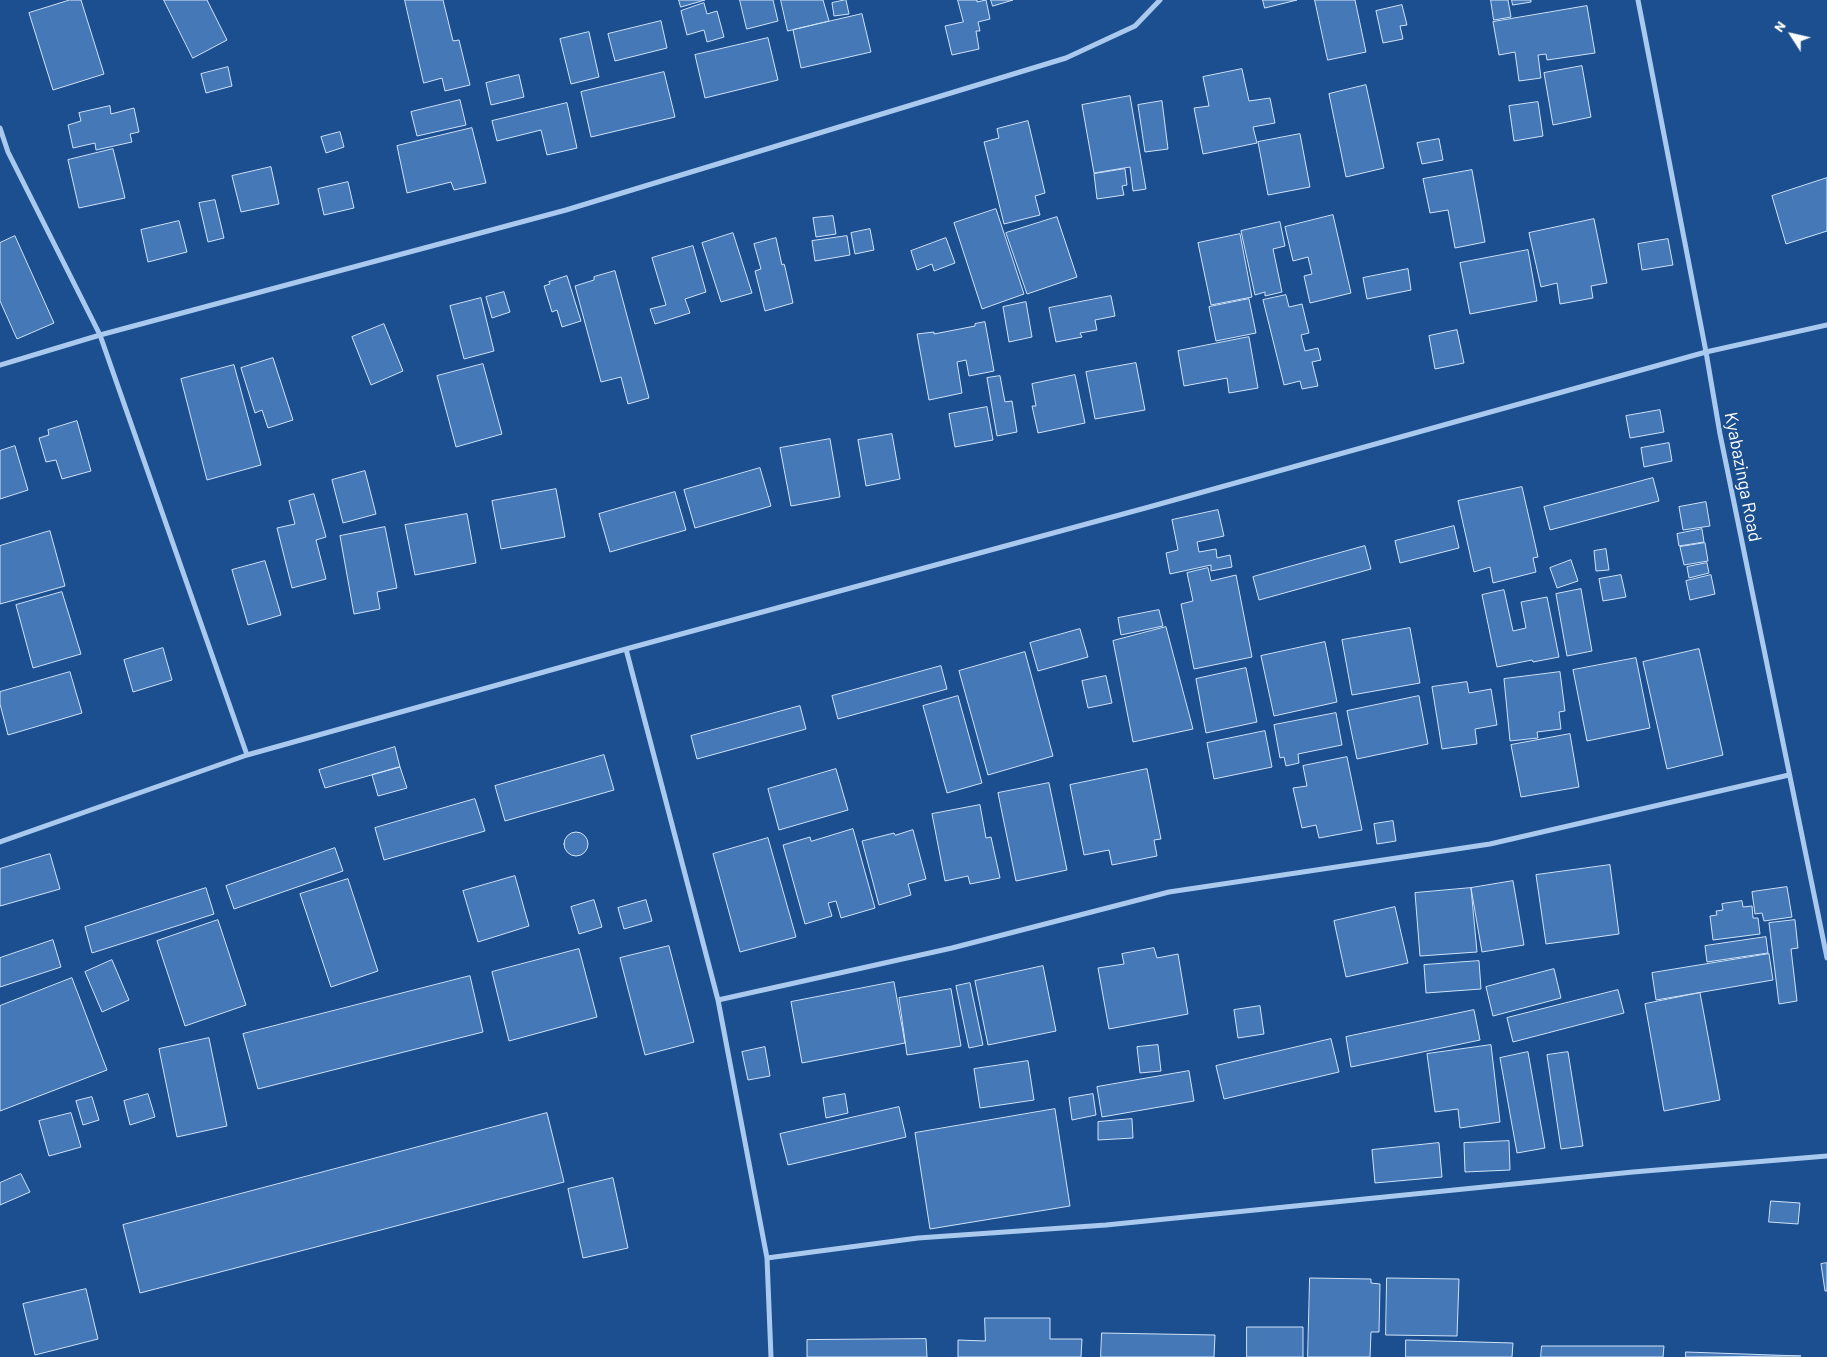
<!DOCTYPE html>
<style>
body{margin:0}
#map{position:relative;width:1827px;height:1357px;overflow:hidden;background:#1b4f8f;font-family:Barlow,sans-serif}
canvas{display:block}
.north{position:absolute;left:1767px;top:10px;width:50px;height:50px;-webkit-text-stroke:4px #1b4f8f;paint-order:stroke;rotate:305deg;font-size:14px;font-weight:700;line-height:20px;text-align:center;color:#fff}
.north::after{content:'';display:block;margin:auto;width:18px;height:22px;background:#fff;clip-path:polygon(50% 0,100% 100%,50% 72%,0 100%)}
</style>
<div id="map">
<canvas width="1827" height="1357"></canvas>
<div class="north">N</div>
</div>
<script>
const context = document.querySelector('canvas').getContext('2d');
context.lineJoin = 'round';
function paint(path, color) {
  context.fillStyle = color;
  context.fill(path, 'evenodd');
}
function stroke(path, color, width, dash) {
  context.strokeStyle = color;
  context.lineWidth = width;
  context.lineCap = dash ? 'butt' : 'round';
  context.setLineDash(dash || []);
  context.stroke(path);
}
function write(font, color, halo, rows, align = 'center') {
  context.font = font + ' Barlow,sans-serif';
  context.lineWidth = 4.5;
  context.setLineDash([]);
  context.textBaseline = 'middle';
  context.strokeStyle = halo;
  context.fillStyle = color;
  for (const [text, x, y, turn = 0] of rows) {
    context.save();
    context.translate(x, y);
    context.rotate((+turn || 0) * Math.PI / 180);
    context.textAlign = isNaN(turn) ? turn : align;
    if (halo) context.strokeText(text, 0, 0);
    context.fillText(text, 0, 0);
    context.restore();
  }
}
const building = new Path2D(`
 M70 0H81L104 74 53 90 29 13Z
 M164 0H207L227 40 193 58Z
 M405 0H443L453 41 459 40 470 85 445 91 442 78 424 83Z
 M679 0H705L681 7Z
 M740 0H773L778 21 747 29Z
 M781 0H823L829 21 788 31Z
 M846 0 849 14 834 16 832 3Z
 M958 0H977V2L986 0 990 19 978 22 980 31H976L979 49 952 55 945 26 963 22Z
 M991 0H1013L993 6Z
 M1263 0H1297L1265 8Z
 M1315 0H1355L1366 52 1328 60Z
 M1491 0H1508L1511 17 1494 20Z
 M1512 0H1531V2L1513 5Z
 M704 3 707 14 717 11 724 37 707 42 704 30 687 35 681 11Z
 M1402 5 1407 25 1400 26 1403 39 1383 43 1376 11Z
 M1587 6 1595 53 1547 60 1546 54 1538 55 1541 78 1519 81 1515 52 1499 55 1493 22Z
 M862 14 871 52 801 68 793 30Z
 M661 21 667 48 615 61 608 34Z
 M589 32 599 77 571 84 560 39Z
 M768 38 778 80 705 98 695 55Z
 M1582 66 1591 117 1553 125 1544 73Z
 M228 67 232 86 206 93 201 74Z
 M1242 69 1249 101 1270 98 1275 123 1253 127 1257 143 1203 154 1194 108 1209 106 1203 77Z
 M664 72 675 117 591 137 581 92Z
 M519 75 524 97 491 105 486 83Z
 M1366 85 1384 168 1346 177 1329 94Z
 M1130 96 1146 189 1133 191 1130 167 1094 173 1082 105Z
 M460 100 466 125 417 136 411 112Z
 M1162 101 1168 149 1145 152 1138 105Z
 M1538 102 1543 136 1514 141 1509 106Z
 M567 103 577 148 547 155 541 130 497 141 492 121Z
 M110 106 111 114 134 108 139 132 130 134 132 142 96 150 95 143 73 148 68 125 81 121 79 113Z
 M1028 121 1045 193 1035 196 1040 215 1004 224 984 142 999 138 997 129Z
 M472 128 486 183 454 190 451 182 407 193 397 146Z
 M340 132 344 147 326 153 321 137Z
 M1300 134 1310 187 1268 195 1258 142Z
 M1439 139 1443 160 1422 164 1417 143Z
 M113 149 125 198 79 208 68 160Z
 M271 167 279 204 241 212 232 176Z
 M1125 169 1127 185 1122 186 1124 195 1097 199 1094 174Z
 M1472 170 1485 242 1455 248 1448 210 1430 213 1423 179Z
 M1827 178V231L1786 244 1772 196Z
 M348 182 354 208 324 215 318 189Z
 M215 200 224 238 208 242 199 203Z
 M996 209 1024 294 982 309 954 223Z
 M1333 215 1351 293 1310 303 1304 276 1312 274 1308 257 1293 261 1285 227Z
 M833 216 836 234 816 237 813 218Z
 M1057 217 1077 277 1027 294 1006 233Z
 M1594 219 1607 283 1591 286 1593 298 1560 304 1557 283 1541 287 1529 233Z
 M179 221 187 252 148 262 141 230Z
 M1280 222 1285 246 1273 249 1282 292 1265 296V292L1255 295 1241 231Z
 M870 229 874 250 855 254 851 233Z
 M733 233 752 293 721 302 702 243Z
 M1240 234 1252 297 1211 305 1198 243Z
 M15 236 54 323 17 339 0 301V243Z
 M847 236 850 255 815 261 812 241Z
 M776 238 782 265 784 264 785 267 793 303 765 311 755 271 761 269 754 244Z
 M946 238 955 263 934 271 932 264 917 270 911 251Z
 M1668 239 1673 265 1642 270 1638 244Z
 M693 246 706 292 685 299 690 313 655 324 650 309 666 305 652 258Z
 M1528 250 1537 301 1470 314 1460 263Z
 M1408 269 1411 290 1367 299 1363 278Z
 M615 271 649 398 628 404 621 377 601 382 575 286 594 280V277Z
 M567 276 581 321 562 327 557 310 552 312 544 286 550 284 549 282Z
 M504 292 510 312 492 318 486 297Z
 M1286 295 1289 307 1302 304 1309 333 1301 335 1305 351 1318 348 1321 360 1312 362 1318 386 1302 389 1300 381 1284 385 1263 300Z
 M1111 296 1115 316 1095 320 1097 330 1080 333 1082 337 1056 342 1049 308Z
 M481 298 494 351 464 359 450 306Z
 M1249 299 1256 333 1216 341 1209 307Z
 M1026 302 1032 337 1009 342 1003 307Z
 M985 322 994 371 969 376 966 360 957 362 962 393 929 400 917 334 934 332V334L975 326V324Z
 M384 324 403 371 371 385 352 337Z
 M1457 330 1464 363 1435 369 1429 336Z
 M1249 337 1258 388 1229 393 1227 378 1184 386 1178 351Z
 M273 358 293 420 268 428 262 410 255 413 241 368Z
 M1136 363 1145 410 1095 419 1086 372Z
 M483 364 502 434 456 447 437 376Z
 M234 365 261 465 207 480 181 379Z
 M1075 375 1085 423 1038 433 1032 406H1036L1032 384Z
 M1000 376 1005 402 1012 401 1017 432 997 436 987 378Z
 M987 407 993 440 955 447 949 414Z
 M1660 410 1664 432 1630 438 1626 416Z
 M77 421 91 471 62 479 56 460 46 462 39 438 49 435 48 430Z
 M892 434 900 479 866 486 858 440Z
 M830 439 840 497 791 506 780 448Z
 M1669 443 1672 461 1644 467 1641 448Z
 M15 446 28 490 0 499V451Z
 M760 468 771 506 695 528 684 490Z
 M365 471 376 514 343 523 332 480Z
 M1653 478 1659 501 1550 530 1544 507Z
 M1522 487 1538 557 1533 558 1536 572 1493 583 1490 567 1474 572 1458 501Z
 M556 489 565 537 501 549 492 501Z
 M675 492 686 530 610 552 599 514Z
 M314 494 326 537 316 540 326 579 292 588 277 528 295 524 289 501Z
 M1706 502 1710 526 1683 530 1679 507Z
 M1218 510 1224 536 1197 542 1199 552 1216 549 1217 558 1230 555 1232 567 1211 571V565L1170 574 1166 553 1178 550 1172 520Z
 M467 514 476 563 415 575 405 525Z
 M1454 526 1459 548 1400 563 1395 541Z
 M385 527 397 588 377 592 380 609 354 614 340 536Z
 M1702 529 1704 542 1679 546 1677 534Z
 M50 531 65 586 0 604V546Z
 M1705 543 1708 561 1684 565 1680 547Z
 M1365 546 1371 569 1259 600 1253 577Z
 M1606 549 1609 570 1596 571 1594 551Z
 M1571 560 1578 581 1557 588 1550 568Z
 M265 561 281 615 248 625 232 570Z
 M1707 563 1709 573 1689 578 1687 567Z
 M1208 568 1211 581 1236 575 1252 657 1194 669 1181 604 1193 601 1187 573Z
 M1621 575 1626 597 1603 601 1599 579Z
 M1711 575 1715 594 1690 600 1686 581Z
 M1581 589 1592 651 1567 656 1556 594Z
 M1504 590 1513 631 1526 628 1521 602 1547 597 1559 657 1533 662 1532 660 1497 667 1482 595Z
 M62 592 81 654 33 668 16 605Z
 M1159 610 1163 626 1121 635 1118 618Z
 M1166 627 1193 729 1133 742 1113 641Z
 M1410 628 1420 683 1352 695 1342 640Z
 M1080 629 1088 657 1038 671 1030 643Z
 M1325 642 1337 702 1274 716 1261 656Z
 M163 648 172 680 133 692 124 660Z
 M1699 649 1723 755 1667 769 1643 662Z
 M1025 652 1053 756 988 775 959 671Z
 M1636 658 1650 728 1587 741 1573 670Z
 M941 666 947 689 838 719 832 696Z
 M1246 668 1257 722 1206 733 1196 679Z
 M70 672 82 713 8 735 0 704V692Z
 M1560 672 1565 711 1559 712 1561 729 1537 732 1538 738 1510 741 1504 679Z
 M1106 676 1112 703 1088 708 1082 681Z
 M1467 682 1469 693 1491 689 1497 725 1475 729 1477 744 1442 749 1432 687Z
 M958 696 982 783 947 793 923 706Z
 M1419 696 1428 744 1357 759 1347 711Z
 M800 706 806 729 697 759 691 736Z
 M1336 713 1342 745 1298 754 1299 763 1286 766 1284 757 1280 758 1274 725Z
 M1265 731 1272 767 1214 779 1207 743Z
 M1570 734 1579 787 1521 797 1511 745Z
 M395 747 400 767 325 788 319 770Z
 M604 755 614 790 505 821 495 786Z
 M1347 757 1362 830 1319 838 1316 825 1302 828 1293 788 1307 786 1303 766Z
 M400 767 407 788 378 796 372 775Z
 M836 769 848 810 779 830 768 789Z
 M1147 769 1161 839 1154 840 1157 856 1112 865 1109 850 1084 855 1070 785Z
 M1049 783 1067 870 1016 881 998 793Z
 M475 799 485 831 384 860 375 828Z
 M980 805 986 838 991 837 1000 878 970 884 968 876 945 881 932 814Z
 M1393 821 1396 841 1377 844 1374 824Z
 M853 829 875 908 841 918 836 901 828 903 832 916 805 924 783 845 810 837 811 841Z
 M913 830 926 879 908 884 911 895 879 905 862 841 894 833 895 835Z
 M564 844a12 12 0 1 1 24 0a12 12 0 1 1-24 0Z
 M768 838 796 937 740 952 713 854Z
 M335 848 343 871 234 909 226 886Z
 M50 854 60 889 0 906V869Z
 M1610 865 1619 934 1546 944 1536 875Z
 M515 876 529 926 478 942 463 891Z
 M348 879 378 971 331 987 300 894Z
 M1513 881 1524 945 1482 952 1471 888Z
 M1787 887 1792 917 1764 921 1762 913 1755 914 1752 892Z
 M206 888 214 914 92 953 85 927Z
 M1471 888 1477 952 1420 956 1415 893Z
 M594 900 602 927 579 934 571 907Z
 M646 900 652 921 624 929 618 908Z
 M1742 901 1743 907 1752 906 1753 918H1758L1760 934 1713 940 1710 916 1717 915 1716 911 1723 910 1722 904Z
 M1395 907 1408 963 1346 977 1334 921Z
 M218 920 246 1005 185 1026 157 941Z
 M1795 920 1798 948 1791 949 1797 1001 1779 1004 1769 923Z
 M1766 937 1768 953 1707 962 1705 946Z
 M53 940 61 967 0 987V958Z
 M669 946 694 1042 645 1055 620 958Z
 M1154 948 1157 958 1178 954 1188 1014 1109 1029 1098 968 1124 964 1122 954Z
 M579 949 597 1017 509 1041 492 972Z
 M1769 954 1773 980 1656 1000 1652 973Z
 M112 960 129 1000 102 1012 85 972Z
 M1479 961 1481 989 1426 993 1424 965Z
 M1043 966 1056 1031 988 1045 975 981Z
 M1554 969 1561 998 1493 1016 1486 987Z
 M470 976 483 1032 258 1089 243 1034Z
 M72 978 107 1070 0 1111V1006Z
 M894 982 905 1043 802 1063 791 1002Z
 M970 983 983 1045 969 1048 956 986Z
 M951 989 961 1046 907 1055 899 998Z
 M1618 990 1624 1013 1513 1042 1507 1018Z
 M1700 993 1720 1100 1664 1111 1645 1004Z
 M1260 1006 1264 1034 1238 1038 1234 1010Z
 M1474 1010 1480 1040 1351 1067 1346 1037Z
 M209 1038 227 1126 177 1137 159 1049Z
 M1331 1039 1339 1072 1224 1099 1216 1066Z
 M1158 1045 1161 1071 1140 1073 1137 1047Z
 M1491 1045 1500 1122 1460 1128 1458 1109 1435 1112 1427 1054Z
 M765 1047 770 1076 748 1080 742 1052Z
 M1528 1052 1545 1148 1517 1153 1500 1058Z
 M1568 1052 1583 1146 1561 1149 1547 1055Z
 M1028 1061 1034 1100 980 1108 974 1069Z
 M1189 1071 1194 1101 1102 1117 1097 1087Z
 M148 1094 155 1117 130 1125 124 1101Z
 M845 1094 848 1113 826 1118 823 1098Z
 M1093 1094 1096 1115 1072 1120 1069 1098Z
 M92 1097 99 1120 83 1125 76 1101Z
 M899 1107 906 1137 788 1165 780 1134Z
 M1055 1109 1070 1206 930 1229 915 1133Z
 M71 1113 81 1147 49 1156 39 1121Z
 M547 1113 564 1182 140 1293 123 1225Z
 M1132 1119 1133 1138 1098 1140V1122Z
 M1509 1141 1510 1170 1465 1172 1464 1143Z
 M1439 1143 1442 1177 1375 1183 1372 1150Z
 M21 1174 30 1192 0 1205V1183Z
 M613 1178 628 1248 583 1258 568 1189Z
 M1771 1201 1800 1203 1798 1224 1769 1222Z
 M1827 1263V1291H1825L1821 1264Z
 M1310 1278 1371 1279V1283L1380 1284 1379 1332H1371L1370 1357H1308Z
 M1387 1278 1459 1279 1457 1336 1386 1335Z
 M86 1289 98 1339 35 1355 23 1304Z
 M985 1318H1050V1339H1082L1081 1357H958V1340L985 1341Z
 M1247 1327H1303V1357H1247Z
 M1102 1333 1215 1335 1214 1357H1101Z
 M926 1339 927 1357H807V1340Z
 M1406 1340 1513 1343 1512 1357H1406Z
 M1542 1346H1664L1663 1357H1541Z
 M1686 1352 1801 1356 1686 1357Z`);
paint(building, '#4478b7');
stroke(building, '#cfe3fa', 1);
stroke(new Path2D(`
 M1638 0 1706 352 1720 434 1827 958
 M0 128 8 152 100 335 247 755
 M0 365 100 335 566 210 1066 58 1135 26 1160 0
 M626 649 718 1000 767 1258 771 1357
 M0 842 247 755 626 649 1149 507 1706 352 1827 325
 M718 1000 952 948 1169 892 1490 844 1789 775
 M767 1258 918 1238 1106 1225 1633 1172 1827 1156`), '#a9c9ee', 5);
write('18px', '#fff', '#1b4f8f', [
 ["Kyabazinga Road",1743,477,79]
]);
</script>
